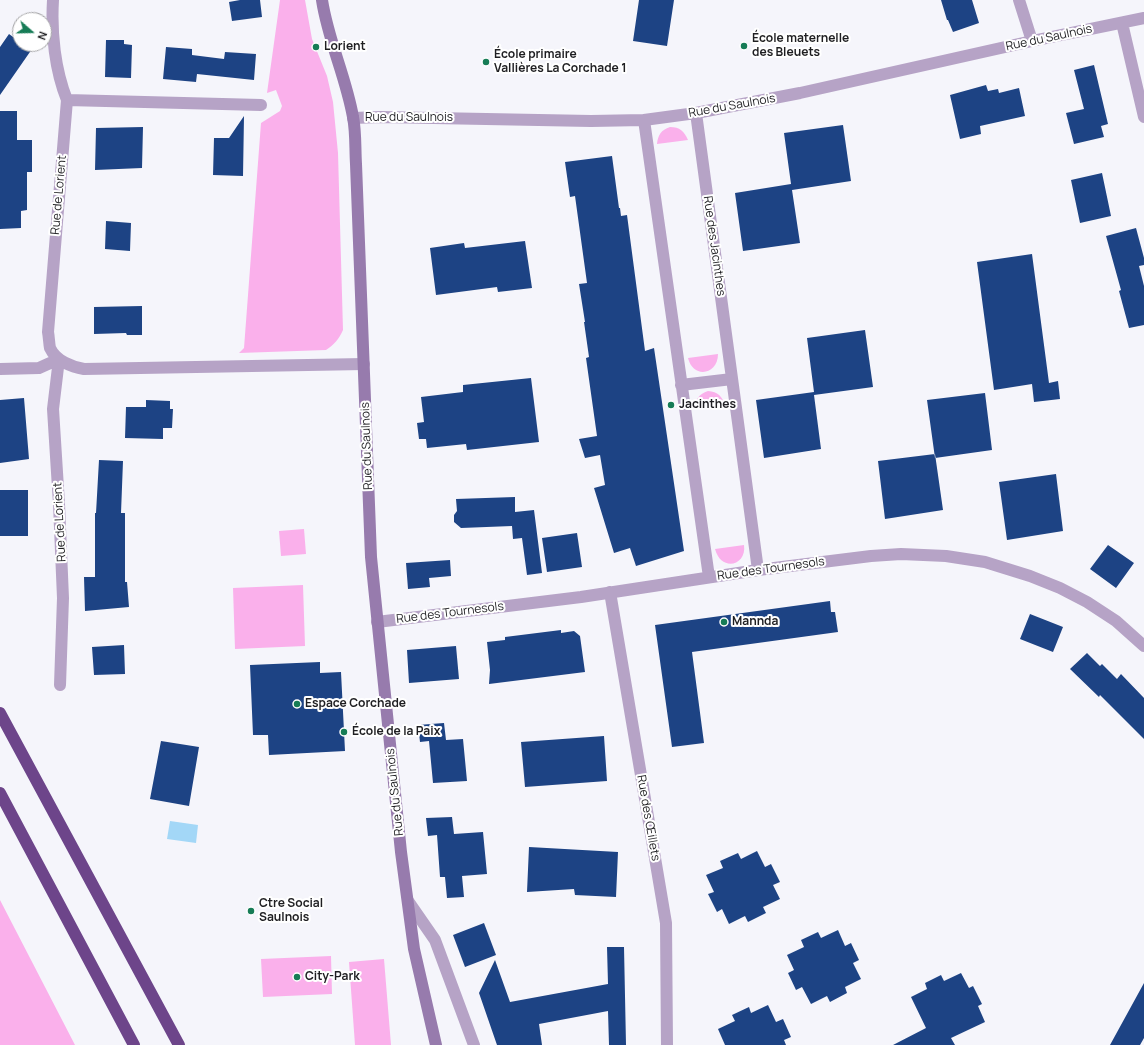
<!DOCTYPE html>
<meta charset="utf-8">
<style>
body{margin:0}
#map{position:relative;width:1144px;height:1045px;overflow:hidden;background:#f5f5fb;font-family:Manrope,sans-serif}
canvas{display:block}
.north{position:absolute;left:12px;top:12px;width:40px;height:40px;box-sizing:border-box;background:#fff;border:1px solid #a5a5a7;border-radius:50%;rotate:110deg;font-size:11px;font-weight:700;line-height:16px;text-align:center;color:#1f1f22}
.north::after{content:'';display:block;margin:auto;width:14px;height:18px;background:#167c56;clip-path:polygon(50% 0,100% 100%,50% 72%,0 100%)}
</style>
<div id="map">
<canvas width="1144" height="1045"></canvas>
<div class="north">N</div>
</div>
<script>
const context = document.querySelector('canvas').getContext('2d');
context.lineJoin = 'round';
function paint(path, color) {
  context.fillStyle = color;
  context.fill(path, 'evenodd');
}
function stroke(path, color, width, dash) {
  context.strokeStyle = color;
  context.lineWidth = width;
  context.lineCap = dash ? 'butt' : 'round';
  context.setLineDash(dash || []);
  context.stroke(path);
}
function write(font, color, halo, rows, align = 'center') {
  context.font = font + ' Manrope,sans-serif';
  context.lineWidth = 4;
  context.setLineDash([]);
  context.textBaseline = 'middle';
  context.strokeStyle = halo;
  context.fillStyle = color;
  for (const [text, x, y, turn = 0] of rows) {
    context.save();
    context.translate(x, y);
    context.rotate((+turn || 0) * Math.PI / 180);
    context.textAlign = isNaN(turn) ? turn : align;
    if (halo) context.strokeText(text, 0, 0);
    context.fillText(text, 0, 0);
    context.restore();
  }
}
paint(new Path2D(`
 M280 0H305L312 39 327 76 333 102 338 153 343 330C339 339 334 345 326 350L239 353 244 348 261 123 280 111 282 106 276 90 267 93Z
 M670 127C680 127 684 131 688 140L657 144C658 135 661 130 670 127Z
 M718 354C718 375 693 379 688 358Z
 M708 391C718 392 722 396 725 405L695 409C695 399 699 394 708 391Z
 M304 529 306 554 281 556 279 531Z
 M744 545C747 566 721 572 715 549Z
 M303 585 305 646 235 649 233 588Z
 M0 900 75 1045H0Z
 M331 956 332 994 263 997 261 959Z
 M384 959 391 1045H355L349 962Z`), '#fab0eb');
paint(new Path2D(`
 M170 821 198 825 196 843 167 839Z`), '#a3d7f7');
paint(new Path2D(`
 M240 0H260L262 17 232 21 229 2Z
 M639 0H674L667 46 633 41Z
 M941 0H972L979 23 953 32 948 20H947Z
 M9 34 20 42V44H24L32 49 0 95V47Z
 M106 40H124V44L132 45 131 78 105 77Z
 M166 47 192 49V55L224 59 225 52 256 54 254 80 197 74 196 82 163 79Z
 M1094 65 1108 124 1101 126 1104 137 1074 144 1066 113 1084 109 1074 70Z
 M986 85 988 91 998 89 999 93 1019 88 1025 116 980 126 981 134 960 139 950 95Z
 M0 111H17V140H32V172H27V210L21 211V228L0 229Z
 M244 116 243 176 213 175 214 138H229Z
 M843 125 851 181 792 190 800 243 743 251 735 193 791 184 784 133Z
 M143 127 142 168 95 170 96 128Z
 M612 156 619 208H620L621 216 627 215 645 351 654 348 684 551 636 566 630 548 614 553 594 488 605 485 600 455 585 458 579 439 597 436 586 358 589 357 584 322H585L579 284 587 283 575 196 570 197 565 162Z
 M1102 173 1111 216 1080 223 1071 180Z
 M106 221 131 223 130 251 105 249Z
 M1136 228 1144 258V265L1139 266 1144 286V325L1129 328 1119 291 1121 290 1106 236Z
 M525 241 532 288 498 292 497 287 436 295 430 248 464 243 465 248Z
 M1032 254 1049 383 1058 381 1060 399 1034 402 1032 384 994 390 977 262Z
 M142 306V335H127L126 333 94 334V307Z
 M865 330 873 387 814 395 821 449 764 458 756 400 814 392 807 338Z
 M531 378 539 442 467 450 466 444 427 448 426 439H419L417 423 424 422 421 397 463 392V385Z
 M985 393 992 450 935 458 927 400Z
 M24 398 29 459 0 463V400Z
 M146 400 170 401V409H173L172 428H163V439L125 438 126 407H146Z
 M935 454 943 510 885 519 878 461Z
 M99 460 123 461 121 513H125V582H127L129 607 85 611 84 577H95V513H96Z
 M1056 474 1063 531 1007 540 999 482Z
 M0 490H28V536H0Z
 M515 497V512L534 510 542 573 527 575 522 538 513 539 512 526 461 528 454 522V515L457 511 456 499Z
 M577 533 582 567 547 572 542 538Z
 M1108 545 1134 563 1116 588 1090 569Z
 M450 560 451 576 429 578 430 587 408 589 406 563Z
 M830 601 831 612H835L838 632 692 652 704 743 672 747 655 625Z
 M1030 614 1063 627 1053 652 1020 639Z
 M561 630V633L574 631 580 636 585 672 489 684 490 670 487 642 505 640V637Z
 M124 645 125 674 94 675 92 647Z
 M456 646 459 679 409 683 407 650Z
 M1087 653 1100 666 1102 664 1117 679 1121 674 1144 698V739L1100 695 1099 697 1070 669Z
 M320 662V673L341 672 345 751 269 755 268 735H253L250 665Z
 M444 723 446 740 463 739 467 781 433 783 429 741 420 742 418 725Z
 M604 736 607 781 525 787 521 742Z
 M161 741 199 747 189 806 150 799Z
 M452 817 454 834 483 832 487 874 462 876 464 897 447 898 445 877H440L437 835 428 836 426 818Z
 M529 847 618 852 616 897 575 895 574 889 527 892Z
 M757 851 765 867 771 864 780 882 773 885 780 899 763 907 766 913 748 922 745 916 729 924 722 909 717 912 708 894 714 892 706 875 723 868 720 861 738 853 741 859Z
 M484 923 496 955 465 967 453 935Z
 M838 930 845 946 851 943 859 960 853 963 861 979 845 987 847 993 830 1002 827 996 811 1004 802 987 796 990 788 973 794 970 787 955 804 947 801 940 818 932 821 938Z
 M607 947H624L626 1045H609L608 1011 539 1024 542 1045H497L479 993 495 960 510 1002 608 984Z
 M961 973 969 988 973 986 982 1004 978 1006 985 1022 951 1038 955 1045H893L926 1028 911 997 927 989 925 983 941 975 944 981Z
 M1144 983V1038L1140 1045H1110Z
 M768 1005 776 1022 783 1019 791 1037 784 1040 786 1045H725L718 1029 735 1021 732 1015 749 1007 751 1013Z`), '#1d4384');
stroke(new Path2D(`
 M53 0C51 33 55 70 67 100L48 332C49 337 49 343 50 348 56 361 72 367 84 369L364 364
 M1019 0 1032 41
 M1122 23 1144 117
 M67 100 261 105
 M696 113 758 570
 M353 118 381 117 591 121 644 120 696 113 800 93 1032 41 1144 18
 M644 120 709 577
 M59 359 53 409 59 504 63 598 60 685
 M0 369 39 368 59 359
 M681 385 732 379
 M610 592 666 923 667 1045
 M377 622 581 597 758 570 871 556 901 554 946 556 985 562 1030 576 1060 588 1087 602 1116 621 1144 646
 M408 901 435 940 474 1045`), '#b6a3c6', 12);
stroke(new Path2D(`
 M322 0C328 40 346 77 353 117 356 132 355 148 356 164L371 557 401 852 414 949 436 1045`), '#977bad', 12);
stroke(new Path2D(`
 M0 713 179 1045
 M0 793 134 1045`), '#6d458a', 12);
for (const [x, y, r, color] of [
 [744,46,4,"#167c56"],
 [316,47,4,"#167c56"],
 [486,62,4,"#167c56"],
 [671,405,4,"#167c56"],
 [724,622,4,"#167c56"],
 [297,704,4,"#167c56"],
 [344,732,4,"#167c56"],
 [251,911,4,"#167c56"],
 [297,977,4,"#167c56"]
]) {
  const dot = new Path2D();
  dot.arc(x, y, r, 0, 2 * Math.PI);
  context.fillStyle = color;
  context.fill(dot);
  stroke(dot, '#fff', 1.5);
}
write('12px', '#1f1f22', '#fff', [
 ["Rue du Saulnois",1049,38,-12],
 ["Rue du Saulnois",732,106,-10],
 ["Rue du Saulnois",409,118],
 ["Rue de Lorient",59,195,-85],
 ["Rue des Jacinthes",714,246,82],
 ["Rue du Saulnois",367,446,-92],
 ["Rue de Lorient",60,522,-93],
 ["Rue des Tournesols",771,569,-8],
 ["Rue des Tournesols",450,613,-7],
 ["Rue du Saulnois",395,792,-96],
 ["Rue des Œillets",648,818,80]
]);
write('bold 12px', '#1f1f22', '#fff', [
 ["École maternelle",752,39],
 ["des Bleuets",752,53],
 ["Lorient",324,47],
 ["École primaire",494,55],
 ["Vallières La Corchade 1",494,69],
 ["Jacinthes",679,405],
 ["Mannda",732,622],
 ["Espace Corchade",305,704],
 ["École de la Paix",352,732],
 ["Ctre Social",259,904],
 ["Saulnois",259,918],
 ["City-Park",305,977]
], 'left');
</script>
